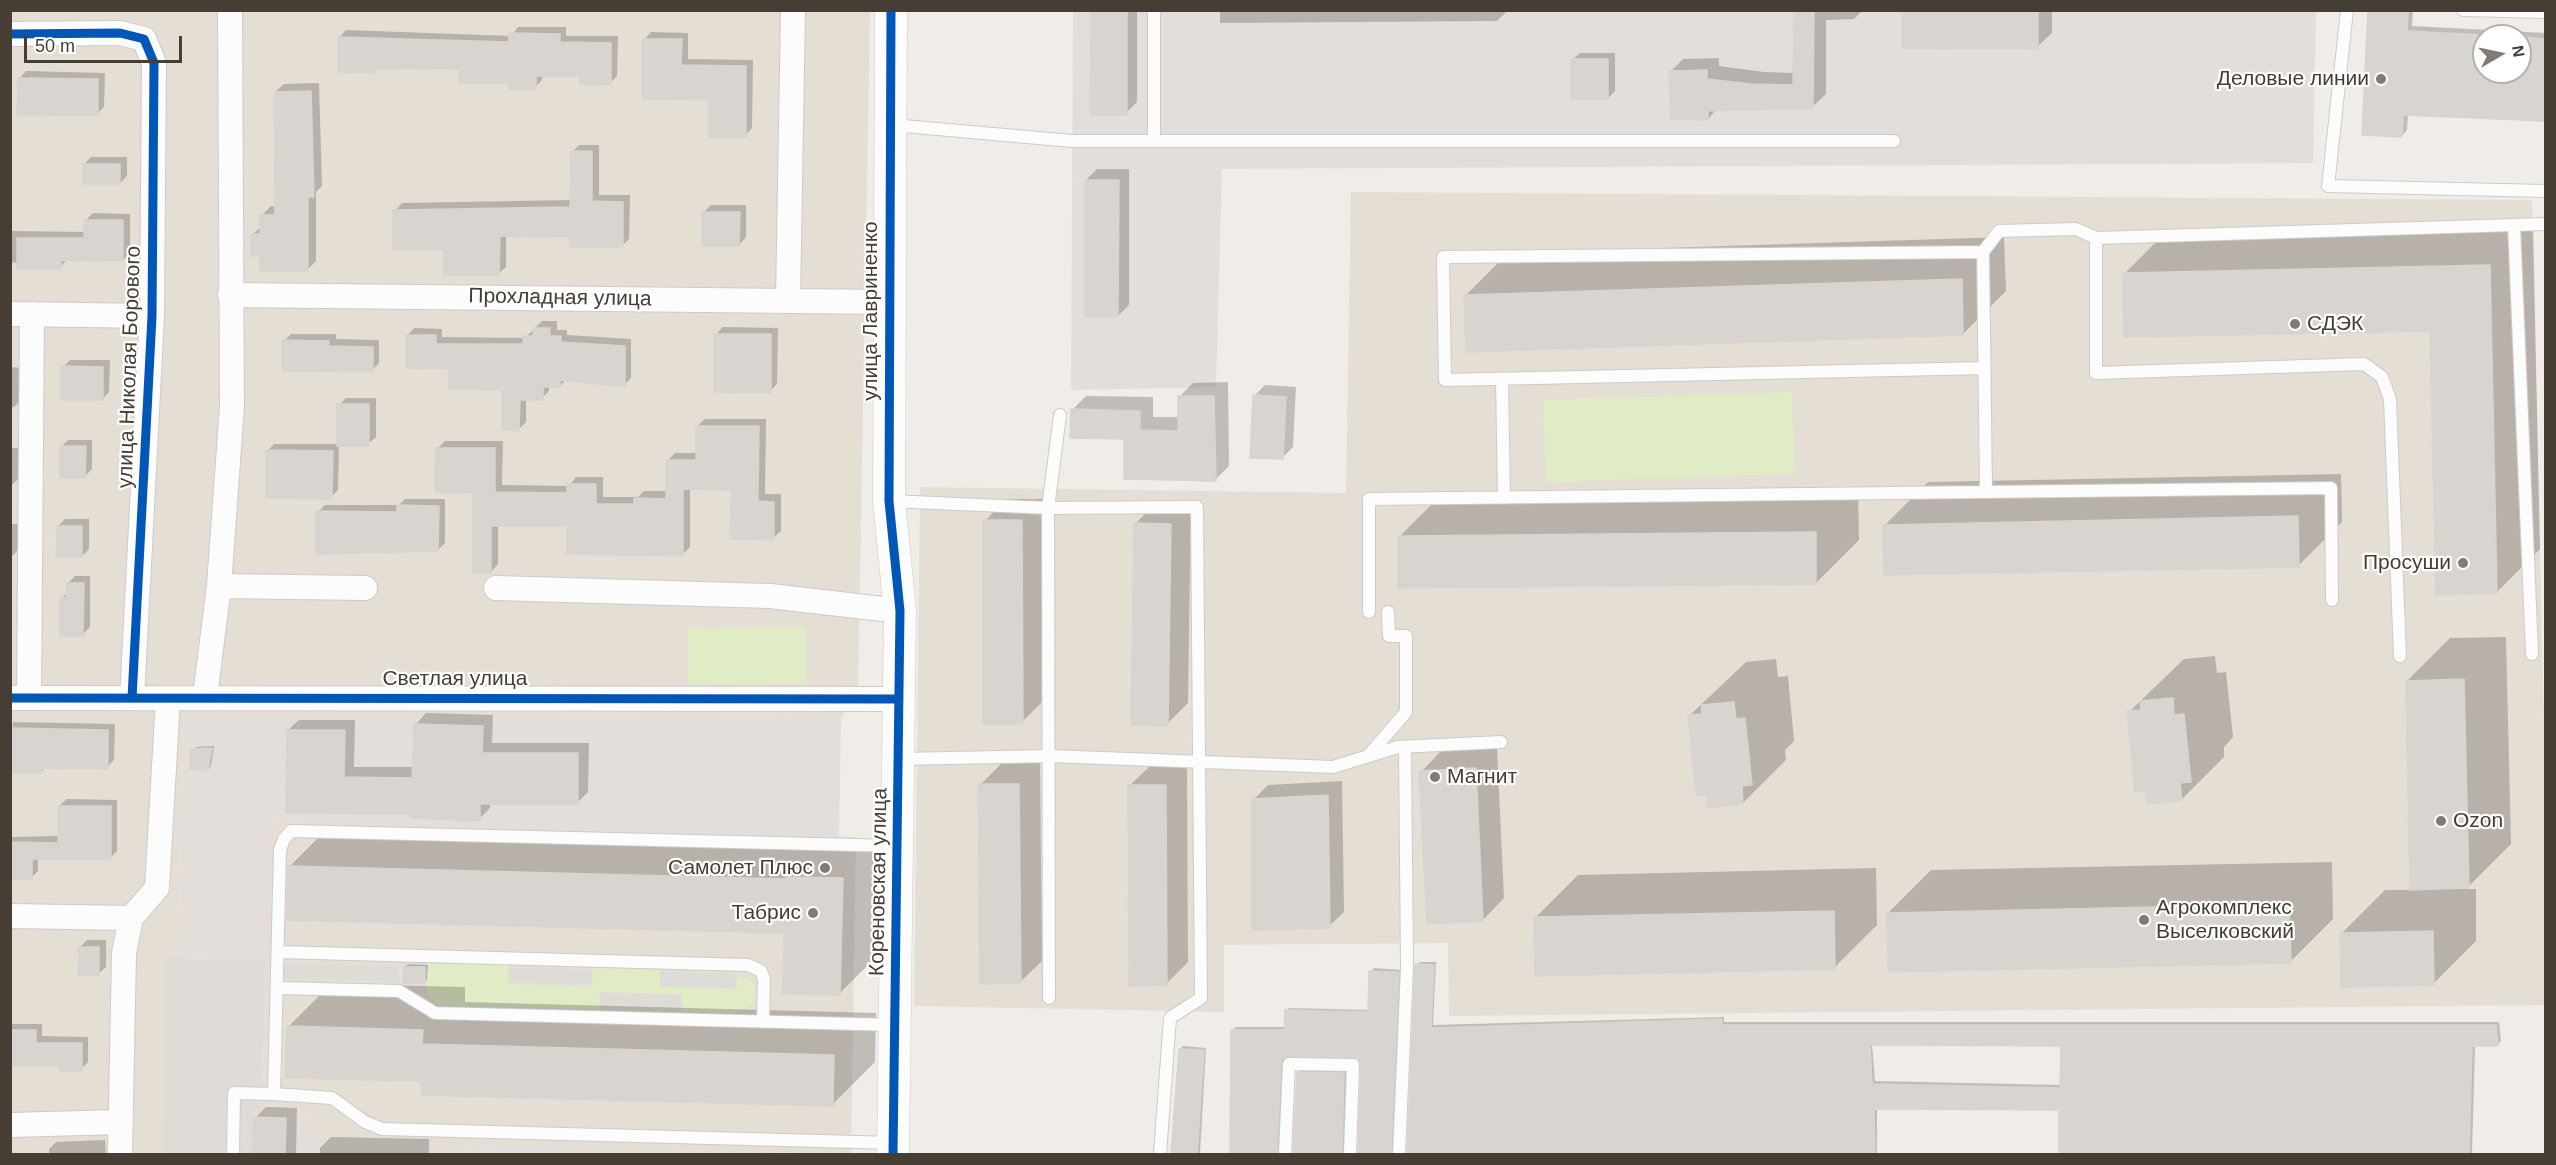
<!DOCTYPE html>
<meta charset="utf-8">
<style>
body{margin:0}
#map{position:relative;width:2556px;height:1165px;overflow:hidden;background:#f0ede8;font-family:Helvetica,sans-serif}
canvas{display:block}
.frame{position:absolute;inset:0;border:12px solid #463d34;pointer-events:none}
.north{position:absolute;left:2472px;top:24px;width:60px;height:60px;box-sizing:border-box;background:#fff;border:2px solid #b5b1ae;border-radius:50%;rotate:81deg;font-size:16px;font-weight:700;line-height:24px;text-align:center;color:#463d34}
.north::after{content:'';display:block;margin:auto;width:21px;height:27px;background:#827b73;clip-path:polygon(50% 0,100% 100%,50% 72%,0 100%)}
.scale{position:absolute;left:24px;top:36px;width:158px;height:27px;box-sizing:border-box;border:3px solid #463d34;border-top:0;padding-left:8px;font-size:18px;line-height:21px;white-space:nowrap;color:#463d34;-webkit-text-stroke:4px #fff;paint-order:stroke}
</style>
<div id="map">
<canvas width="2556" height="1165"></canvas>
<div class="frame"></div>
<div class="north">N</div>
<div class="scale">50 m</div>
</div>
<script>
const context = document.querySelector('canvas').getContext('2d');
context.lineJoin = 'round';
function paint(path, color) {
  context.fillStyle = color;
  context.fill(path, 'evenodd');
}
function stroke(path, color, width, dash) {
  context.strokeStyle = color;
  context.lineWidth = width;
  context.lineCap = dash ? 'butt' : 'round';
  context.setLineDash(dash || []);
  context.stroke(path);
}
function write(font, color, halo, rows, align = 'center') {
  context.font = font + ' Helvetica,sans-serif';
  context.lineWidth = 4.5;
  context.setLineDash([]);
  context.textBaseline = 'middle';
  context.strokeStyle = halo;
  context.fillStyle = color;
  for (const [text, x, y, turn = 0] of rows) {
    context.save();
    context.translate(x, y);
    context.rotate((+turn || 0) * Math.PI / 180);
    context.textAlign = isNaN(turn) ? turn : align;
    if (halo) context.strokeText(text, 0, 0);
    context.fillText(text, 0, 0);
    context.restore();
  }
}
paint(new Path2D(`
 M10 11H870L858 688 841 719 184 717 178 957H164L163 1154H11Z
 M1351 192 2532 200 2545 764V1005L1449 1016 1448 943 1224 945V1012L914 1006 920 487 1346 493Z
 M268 822 856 837 851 1154 324 1142 304 1115 261 1113Z`), '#e5ded5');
paint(new Path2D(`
 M1073 11H2316L2313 163 1222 169 1216 387 1071 390Z
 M184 717 841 719 839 837 269 822 265 959 178 957Z
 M252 1113 304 1115 325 1142 851 1154H251Z`), '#e3ded9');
paint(new Path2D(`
 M1792 392 1795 474 1546 482 1543 400Z
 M806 627V683L688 684V628Z
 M427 963 508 965V984L592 987 593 968 660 970V987L737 989V977L747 978 754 984C766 1023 704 1012 682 1011V994L600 992 599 1009 438 1005 427 996Z`), '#e0ecc6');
paint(new Path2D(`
 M164 957 265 959 261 1113H252L251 1154H163Z
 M281 964 398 967V982L281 978Z
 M510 968 592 970 591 984 510 982Z
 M661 972 736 974V988L661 986Z
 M601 993 681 995 680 1009 601 1007Z`), '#dfdcd8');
paint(new Path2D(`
 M1092 10H1137V102L1126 113Z
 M1220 10H1508L1497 21 1220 23Z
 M1795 10H1863L1854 19 1826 20V94L1813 106 1717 109 1708 119 1671 71 1683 59 1719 58V66L1764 72 1795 73Z
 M1904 10H2052V33L2037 47Z
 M2369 10H2413L2412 26 2546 33V120L2408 113 2407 130 2402 136ZM2484 36H2520V72H2484Z
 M518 27H566V36H618L617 76 610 83 580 74H543L542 80 535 87 460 67H378L373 71 339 38 346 30 511 36Z
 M651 32 688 33V59L753 60 752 128 745 136 711 98 644 40Z
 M1580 53H1615V91L1608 98 1572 60Z
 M26 71 105 73 104 107 97 114 19 79Z
 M319 83 322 186 316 192V261L307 270 262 255 252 235 262 226V215L271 206 276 207 275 92 284 84Z
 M579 145H599V195H630L629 239 622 246 572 236 506 235V267L498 274 395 211 402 203 572 200V152Z
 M91 157H127V176L120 183 84 164Z
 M1097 169H1129V305L1118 316 1086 180Z
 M711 205H746V237L739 245 704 212Z
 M93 213 130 214V253L123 260 67 259 60 268 10 262V231L86 232V220Z
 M2533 223 2540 549 2497 592 2431 329 2124 274 2167 231Z
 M2004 237 2006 291 1963 334 1465 296 1508 253Z
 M542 321H557V330H567V335L631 339V378L624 385 566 379 560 386H549V391L542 398H526V422L519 429 504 388 451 368 407 336 414 328 442 329V337L525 338Z
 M723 327 778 328 777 384 770 391 716 334Z
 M291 334H336V339L379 340V363L372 370 284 341Z
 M70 360H110L109 392 102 399 63 367Z
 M10 367 21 368V400L14 407H10Z
 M1228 382 1229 466 1215 480 1072 410 1086 396 1153 397V417H1179V397L1193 383Z
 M1265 385 1296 387 1293 447 1282 458 1254 396Z
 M346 398H376V437L368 444H339L338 490 331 497 267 451 274 444H338L339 405Z
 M705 419H766L765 494H781V531L773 538 732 488H690V547L682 555 568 525 498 524V564L491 572 475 491 437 449 445 441H503L502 485 569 486 576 477H603V497H638L644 491H668V460L675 453H697V426Z
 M68 440H92V469L85 476 61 447Z
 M10 448H19L18 479 11 486Z
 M2341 474 2342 522 2299 565 1885 525 1928 482Z
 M1858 490 1859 540 1816 583 1399 537 1442 494Z
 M405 499H445V543L438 550 318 512 325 505H399Z
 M1006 499H1043V701L1022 722 985 521Z
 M1157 502 1191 503 1188 703 1167 724 1135 524Z
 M65 519H89V549L82 556 58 526Z
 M10 524H21L20 548 13 555H10Z
 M75 576H90V627L83 634 61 599 68 592V583Z
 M2506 637 2511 844 2466 889H2476V941L2433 984 2342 933 2385 890H2412L2407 681 2450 638Z
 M2215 656 2217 673 2226 672 2233 737 2224 747V757L2182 799 2129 712 2184 659Z
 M1776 659 1778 677 1788 676 1794 741 1785 750 1786 760 1743 803 1690 715 1746 662Z
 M426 713 493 715 492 743H589L588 792 578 802H490V808L479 819 413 812 288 811V730L299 720H355L354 767H414L416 724Z
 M13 722 115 724 114 760 107 767H46L41 772H10Z
 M214 746 211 766 208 770 192 750 196 747Z
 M1497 748 1504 898 1483 920 1421 772 1442 750Z
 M1040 763 1042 961 1020 982 980 785 1001 764Z
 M1151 765H1187L1188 962 1166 984 1129 786Z
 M1342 781 1344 912 1329 926 1253 800 1268 785Z
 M67 799 117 800V851L110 858 38 857V871L31 878H10V837L59 836V806Z
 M323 833 876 845 873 960 839 994 786 932 289 867Z
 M2332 862 2333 919 2290 962 1888 913 1931 870Z
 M1876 868 1877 925 1834 968 1535 918 1578 875Z
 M87 940H106V967L98 974 80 947Z
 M1420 962H1436L1433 1025 1724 1017V1022H2499L2501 1041 2497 1045H2475L2472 1154H2061V1108L1877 1107V1154H1407L1417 965ZM1872 1044H2062V1085L1875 1081Z
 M408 964 428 965 427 979 424 982 405 967Z
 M1374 968 1401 970 1396 1154H1358L1361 1060 1354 1055 1285 1056 1281 1154H1233V1030L1236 1027H1286V1011L1289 1008 1369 1010 1371 972Z
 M331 984 465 987V1002L876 1013 875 1062 832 1105 423 1080 288 1027Z
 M10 1024H42V1036L88 1037V1062L81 1069 62 1064 10 1063Z
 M1183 1046 1206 1048 1200 1154H1173L1180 1050Z
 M1302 1070 1347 1071 1348 1154H1295L1298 1073Z
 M266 1107 297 1108 296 1154H254L255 1118Z
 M331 1137 429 1139V1154H320V1148Z
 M105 1140 106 1154H49V1149L56 1142Z`), '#0003');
const building = new Path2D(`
 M1091 10H1127V115H1090Z
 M1794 10H1814L1813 108 1708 111V120L1671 119 1669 71 1707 70V79L1751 84 1793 85Z
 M1902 10H2038V49L1902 48Z
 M2368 10H2408L2407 31 2484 35V72H2520V37L2546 39V121L2403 115 2402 137 2362 135Z
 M509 33 560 34V42L611 43V85L579 84V76H536V89H509V83H459V69L374 68V73L338 72V37L509 42Z
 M642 39H682L681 65 746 66V137H709V100L642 99Z
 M1571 59H1608V99H1571Z
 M18 78 98 79V115L17 116Z
 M311 91 314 197H308V271H260V256H251V234H260V215H275L274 92Z
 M571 151H592V201L623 202V247H570V237L500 236 499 275H444V249H393V210L570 207Z
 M83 164H120V184H83Z
 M1085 180H1119L1118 317H1085Z
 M702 212H740L739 246H702Z
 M84 220H123V261L61 260V269H17V238H84Z
 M2490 265 2497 593 2436 595 2430 331 2124 337 2123 273Z
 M1962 279 1963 335 1466 352 1464 295Z
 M533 328H550V336H561V342L625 346V387L560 380V387H543V400H520L519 431 502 430V390L449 389V369L406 368V335H436V344H523V336H533Z
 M714 334H771V393L714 392Z
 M282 340 329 341V346L373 347V372L282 371Z
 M61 366 103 367V400H61Z
 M1253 395 1286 397 1283 459 1250 458Z
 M1178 396H1214L1216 481 1124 479V439L1070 438 1071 409 1140 411V430L1178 431Z
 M337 404H369V446H337Z
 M696 426H759L758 501 774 502V540L730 539 731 490 683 489V556L567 554V526H491V573H473V493L435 492 436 448H495V492L567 493V484H596V504H634V498L666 499V460H696Z
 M60 446H86L85 478H60Z
 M266 450 333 451 332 499 266 498Z
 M397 505 439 506 438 551 316 554V511L397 512Z
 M2298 516 2299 567 1884 575 1883 525Z
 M983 520H1022L1023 724H983Z
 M1134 523 1171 524 1168 726 1131 725Z
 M57 526H82V557H56Z
 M1816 532V584L1398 588V536Z
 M67 583H84L83 636H60V598H66Z
 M2464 679 2469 888 2410 890 2406 681Z
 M2173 698 2174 715 2184 714 2191 782 2180 783 2182 801 2147 804 2145 791 2135 792 2127 711 2141 710 2140 701Z
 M1734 702 1736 719 1745 718 1752 785 1742 786 1743 804 1708 808 1706 795H1696L1688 715 1702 714 1701 705Z
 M414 724 483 726 482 753H578V804H480V821L411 818V814L286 813 287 730H345L344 777 412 778Z
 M10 728 108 730V769L41 768V773H10Z
 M212 748 208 771 190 769 191 749Z
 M1476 768 1483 921 1427 924 1419 771Z
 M978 784H1019L1021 983 980 984Z
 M1128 785H1166L1167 985 1129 986Z
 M1328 795 1330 928 1252 930V799Z
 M58 806H111V859H32V879H10V842L58 843Z
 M288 866 786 879V877L843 878 840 995 783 994 784 933 287 920Z
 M2289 904 2291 963 1888 972 1887 913Z
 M1834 911 1835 969 1535 976 1534 917Z
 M2433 931 2434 985 2341 987 2340 933Z
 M79 947H99V976L78 975Z
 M1415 964 1434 965 1431 1028 1722 1019V1025H2496L2498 1046H2472L2469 1155H2059V1110L1874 1109 1875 1155H1407ZM1870 1045 2061 1046 2060 1088 1872 1084Z
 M404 967H425V983H403Z
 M1369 971 1399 972 1391 1155H1358L1361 1065 1358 1058 1289 1056 1282 1059 1281 1064 1277 1155H1230L1231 1030H1284L1285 1010 1368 1012Z
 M287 1026 423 1030 422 1044 834 1055 833 1106 421 1095V1081L285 1078Z
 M10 1030H36V1043H82V1071H60V1065H10Z
 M1179 1049 1204 1050 1197 1155H1171Z
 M1297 1072 1344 1073 1342 1155H1293Z
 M253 1117 286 1118 285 1155H252Z`);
paint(building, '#d8d4cf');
stroke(building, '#d8d4ce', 1.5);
const service = new Path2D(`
 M2347 10 2328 186 2546 191
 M2463 10 2546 12
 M892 125 1072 141H1894
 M1154 141V10
 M2514 225 2546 224
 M1983 252 1986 492
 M1985 368 1445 380 1443 257 1983 252 1999 231 2076 229 2096 238
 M1502 379 1504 498
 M890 501 1048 508 1197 507 1201 998 1170 1018 1160 1154
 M1369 612V499L2331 488 2332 600
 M2400 656 2390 399 2382 377 2364 364 2096 373V238L2514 225 2532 654
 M1369 755 1406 712V636H1389L1388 612
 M899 759 1050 756 1333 767 1398 747 1501 742
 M278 952 748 965 761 971 764 979 763 1021
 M277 988 399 991 435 1013 894 1025
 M1049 998 1048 508 1060 415
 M893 1143 382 1129 365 1122 332 1098 274 1094 280 850 284 839 291 831 896 846
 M233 1154 234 1093 274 1094
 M1285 1154 1289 1064 1353 1065 1350 1154
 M1399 1154 1407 967 1405 747`);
const minor = new Path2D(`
 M10 34 120 33 144 39 154 63 152 316 132 698
 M230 295 889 302
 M788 301 793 10
 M10 314 152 316
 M219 586 365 588
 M496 588 770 596 900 611
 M205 696 219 586 232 406 230 10
 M10 698 899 699
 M29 698 32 314
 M10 916 131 918
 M10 1125 120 1122
 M120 1154 124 953 131 918 157 888 168 699`);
const tertiary = new Path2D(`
 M891 10 889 501 900 611 893 1154`);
stroke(service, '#cecbc6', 14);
stroke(minor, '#cecbc6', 26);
stroke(tertiary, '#cecbc6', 33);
stroke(service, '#fdfcfc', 12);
stroke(minor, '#fdfcfc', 24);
stroke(tertiary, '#fdfcfc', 32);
stroke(new Path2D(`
 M891 10 889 501 900 611 893 1154
 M10 34 120 33 144 39 154 63 152 316 132 698
 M10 698 899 699`), '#0057b8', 9);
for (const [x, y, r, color] of [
 [2381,79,6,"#827b73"],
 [2295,324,6,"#827b73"],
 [2463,563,6,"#827b73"],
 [1435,777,6,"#827b73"],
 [2441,821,6,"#827b73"],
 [825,868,6,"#827b73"],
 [813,913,6,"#827b73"],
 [2144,920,6,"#827b73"]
]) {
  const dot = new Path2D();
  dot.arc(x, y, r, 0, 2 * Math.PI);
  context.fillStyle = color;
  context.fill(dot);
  stroke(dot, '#fff', 2);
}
write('21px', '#463d34', '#fff', [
 ["Деловые линии",2369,79],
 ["СДЭК",2307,324,"left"],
 ["Просуши",2451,563],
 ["Магнит",1447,777,"left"],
 ["Ozon",2453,821,"left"],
 ["Самолет Плюс",813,868],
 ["Агрокомплекс",2156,908,"left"],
 ["Выселковский",2156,932,"left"],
 ["Табрис",801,913]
], 'right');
write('21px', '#463d34', '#fff', [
 ["Прохладная улица",560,298,1],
 ["улица Лавриненко",871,311,-90],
 ["улица Николая Борового",130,367,-88],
 ["Светлая улица",455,679],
 ["Кореновская улица",879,882,-89]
]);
</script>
